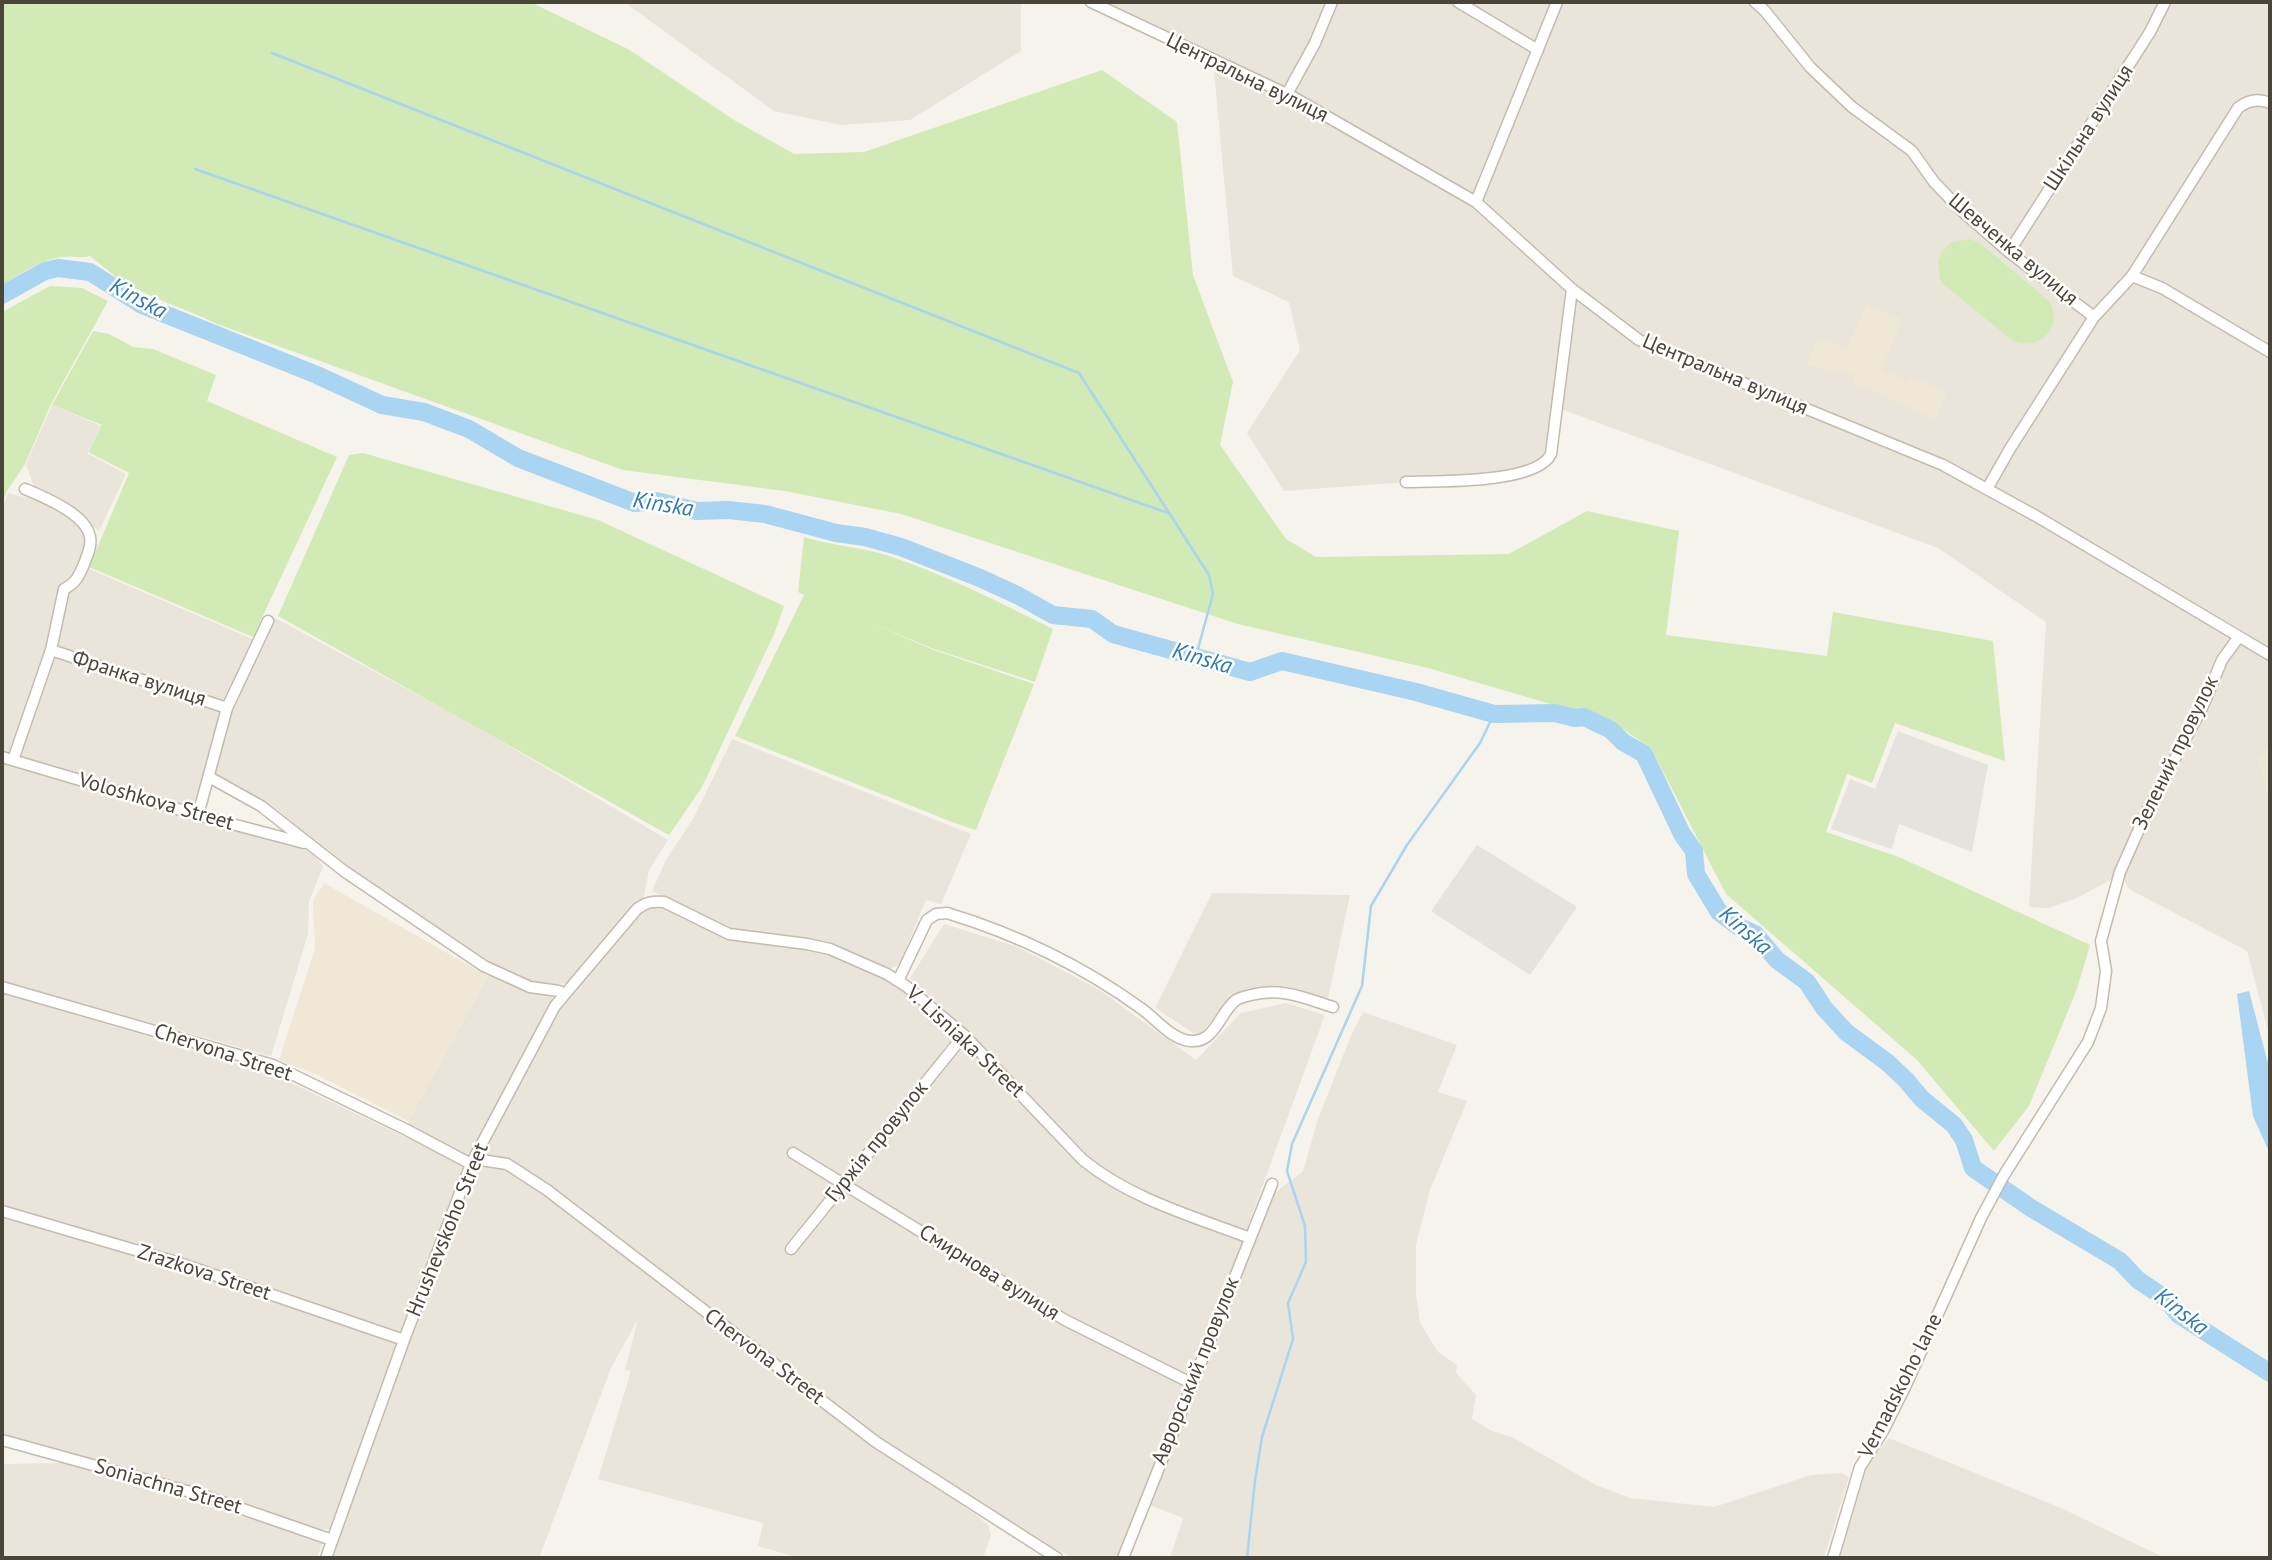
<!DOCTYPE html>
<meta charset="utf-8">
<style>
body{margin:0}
#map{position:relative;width:2272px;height:1560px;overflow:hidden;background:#f6f3ec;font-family:"PT Sans",sans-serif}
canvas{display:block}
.frame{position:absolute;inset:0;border:4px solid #4b4439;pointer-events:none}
</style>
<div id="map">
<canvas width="2272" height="1560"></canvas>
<div class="frame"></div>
</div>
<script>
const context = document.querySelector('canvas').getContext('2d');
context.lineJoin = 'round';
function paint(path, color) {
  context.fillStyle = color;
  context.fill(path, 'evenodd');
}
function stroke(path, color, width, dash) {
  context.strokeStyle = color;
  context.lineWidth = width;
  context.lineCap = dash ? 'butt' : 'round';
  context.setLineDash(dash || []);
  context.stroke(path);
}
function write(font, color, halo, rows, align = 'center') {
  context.font = font + ' "PT Sans",sans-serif';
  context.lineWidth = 5;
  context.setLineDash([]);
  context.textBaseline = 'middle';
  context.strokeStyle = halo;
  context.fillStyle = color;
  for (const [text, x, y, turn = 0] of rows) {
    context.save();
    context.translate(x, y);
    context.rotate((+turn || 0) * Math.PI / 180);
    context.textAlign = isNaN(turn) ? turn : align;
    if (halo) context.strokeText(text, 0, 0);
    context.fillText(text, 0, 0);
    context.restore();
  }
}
paint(new Path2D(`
 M624 2H1021V51L910 120 841 125 774 111Z
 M1093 2H1331L1286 93Z
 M1333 2H1456L1537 51 1476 201 1288 94Z
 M1460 2H1556L1538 49Z
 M1558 2H1754L1810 67 1911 152 1962 212 2095 317 2133 276 2244 104H2270V654L2237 638 2114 878 2075 899 2048 908 2029 907 2046 622 1938 548 1558 408 1550 454 1518 474 1284 491 1247 433 1300 350 1289 302 1233 276 1213 60 1292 97 1476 202Z
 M1756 2H2163L2148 31 2009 251 1963 211 1912 150 1853 107Z
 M2166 2H2270V102L2244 103 2131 276 2094 316 2010 252Z
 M52 405 101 426 87 453 126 474 99 531 61 501 34 487 26 464Z
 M8 493 51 504 85 532 88 543 71 583 12 759 2 755V509Z
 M87 568 257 641 226 705 55 648 67 588 77 587Z
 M275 618 472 724 668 840 649 870 643 901 569 983 537 986 498 970 214 774 231 707Z
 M2239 639 2270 656V1038L2247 951 2129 889 2121 873 2223 660Z
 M53 654 226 709 197 813 16 759Z
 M732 739 971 834 941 904 926 900 899 965 888 969 835 948 742 933 721 926 652 891 666 860 693 819Z
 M2 760 300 847 316 856 323 867 309 901 308 934 271 1056 2 981Z
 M1212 893 1350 895 1328 999 1285 986H1260L1234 996 1198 1036 1155 1008Z
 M652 902 725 935 827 951 884 975 963 1039 1099 1175 1243 1239 1244 1246 1119 1558H1073L1018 1529 886 1443 516 1164 479 1152 557 1005 638 909Z
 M944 924 1018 947 1098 989 1196 1060 1241 1013 1286 1003 1325 1015 1246 1231 1151 1195 1103 1171 967 1031 910 978Z
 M493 975 518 988 548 993 552 997 553 1003 473 1154 467 1156 411 1127 408 1121 488 976Z
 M2 993 270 1073 460 1163 464 1171 406 1326 402 1331H395L179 1257 2 1205Z
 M1363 1012 1457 1045 1438 1092 1467 1101 1430 1190 1416 1245V1294L1420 1323 1438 1352 1457 1365 1456 1373 1476 1395 1472 1419 1492 1431 1512 1437 1596 1485 1630 1498 1714 1507 1811 1475 1841 1473 1849 1477 1824 1558H1170L1183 1518 1147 1504 1272 1195 1303 1171 1318 1119 1350 1038Z
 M481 1164 501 1166 532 1188 557 1202 976 1515 988 1525 991 1535 983 1558H799L758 1546 763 1523 598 1479 631 1371 625 1370 638 1319 611 1368 539 1558H330L373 1434 474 1166Z
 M2 1217 167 1266 394 1338 400 1345 333 1529H320L159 1478 2 1435Z
 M1889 1438 2061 1508 2165 1558H1838L1868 1464Z
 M64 1463 96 1472 323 1541 317 1558H2V1464Z`), '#eae5da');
paint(new Path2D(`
 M1898 731 1988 765 1972 852 1899 824 1892 849 1831 829 1850 779 1875 789Z
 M1477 845 1577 907 1530 975 1431 911Z`), '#e6e2dd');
paint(new Path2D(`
 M1867 304 1903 320 1881 370 1907 381 1910 376 1947 393 1935 419 1852 382 1854 376 1840 370 1838 374 1806 364 1818 337 1846 349Z
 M2270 741V797H2268L2258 762Z
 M324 883 488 976 408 1121 317 1075 279 1060 315 948 313 901Z`), '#efe8d6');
paint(new Path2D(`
 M2 2H530L628 49 734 120 794 154 864 152 1102 70 1177 122 1193 275 1233 382 1220 445 1286 539 1316 557 1509 554 1587 511 1679 531 1666 635 1827 656 1833 612 1993 641 2005 761 1895 723 1872 783 1847 774 1826 832 1899 857 2090 945 2077 989 2029 1106 1994 1151 1917 1060 1726 894 1651 748 1612 722 1428 668 1238 624 901 514 785 491 623 470 217 324C185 308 151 299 121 280 110 273 101 264 90 256 79 259 73 255 63 257 41 259 20 275 2 285Z
 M1969 239 1980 243 2050 302C2063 328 2040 351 2013 341L1943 284 1940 279 1938 261 1943 250 1952 242Z
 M50 286 82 288 108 301 51 404 25 464 7 491 2 505V312Z
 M93 331 109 334 133 347 153 349 216 375 207 401 337 457 253 637 89 567 129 473 88 452 102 425 52 405Z
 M363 453 598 520 784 606 774 634 702 787 669 835 278 616 349 455Z
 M804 537C832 546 862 547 889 556 946 575 999 602 1053 629L1035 682 931 648 869 622 931 649 1034 684 976 830 952 822 735 736 804 595 798 592Z`), '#d2eab5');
paint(new Path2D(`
 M2249 991 2270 1071V1154L2253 1116 2237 994Z`), '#a9d4f2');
stroke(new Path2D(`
 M272 53 1079 373 1209 575 1213 594 1196 656
 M195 169 1168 513
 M1247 1558 1255 1481 1262 1437 1293 1339 1288 1303 1306 1262 1305 1226 1287 1171 1292 1144 1362 986 1371 906 1407 845 1480 743 1494 714`), '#a9d4f2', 2.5);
stroke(new Path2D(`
 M2 295 45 271 58 268 90 272 142 305 317 375 382 405 424 412 469 429 518 458 635 503 656 501 697 511 728 510 765 514 836 533 865 537 901 547 980 578 1019 596 1053 615 1092 619 1113 634 1250 672 1282 661 1416 692 1494 714 1555 713 1575 718 1584 717 1611 730 1623 742 1644 754 1682 834 1694 851 1696 874 1719 912 1739 927 1755 934 1777 960 1807 982 1824 1008 1846 1032 1888 1063 1906 1080 1922 1099 1954 1125 1964 1140 1973 1168 2031 1208 2120 1261 2138 1280 2165 1298 2179 1315 2270 1373`), '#a9d4f2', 18);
const minor = new Path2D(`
 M1091 2 1293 97 1476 202 1572 289 1639 340 1943 465 2036 516 2270 655
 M1458 2 1538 50
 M1755 2 1765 11 1810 67 1852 107 1912 151 1934 182 1962 211 2009 252 2094 317 2132 276 2162 288 2270 352
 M1287 94 1315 43 1332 2
 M1476 202 1557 2
 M2009 252 2150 32 2165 2
 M2132 276 2238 108C2248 100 2258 98 2270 103
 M1406 482C1437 481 1537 484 1551 454L1572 289
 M1987 489 2011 447 2094 317
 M51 650 227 708
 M2 757 198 815 304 843
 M13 760 51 650 64 589C76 583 79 576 84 564 87 556 92 546 90 537 86 514 44 497 25 489
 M209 777 261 806 344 871 484 966 530 987 559 991 563 994
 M198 815 227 708 268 621
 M898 981 927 920 936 914 947 913C1016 934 1084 967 1142 1009 1156 1019 1172 1040 1191 1041 1215 1043 1220 1012 1236 1000 1239 998 1247 996 1251 995 1281 987 1305 998 1333 1007
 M2 987 273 1065 405 1129 471 1164
 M793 1153 1065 1320 1191 1383
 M474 1159 507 1164 547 1190 876 1442 1057 1558
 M2 1211 176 1262 404 1340
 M791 1249 964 1035
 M2 1440 205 1496 332 1540
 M326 1558 404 1340 471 1164 555 1006 637 909C646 902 653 901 664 902L729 934 807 944 830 949 887 974 906 986 964 1035 1083 1160C1131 1199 1192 1216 1250 1238
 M1123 1558 1272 1184
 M1833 1558 1860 1467 1883 1431 1906 1385 1981 1218 2004 1175 2088 1042 2101 1008 2106 971 2101 941 2120 872 2147 811 2202 708 2222 660 2238 638`);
stroke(minor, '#c2bbae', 13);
stroke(minor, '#fff', 10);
write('21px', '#4b4439', '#fff', [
 ["Центральна вулиця",1247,78,26],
 ["Шкільна вулиця",2089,128,-57],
 ["Шевченка вулиця",2013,250,40],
 ["Центральна вулиця",1725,375,23],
 ["Франка вулиця",139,679,18],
 ["Зелений провулок",2176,753,-64],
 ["Voloshkova Street",156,802,16],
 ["V. Lisniaka Street",965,1042,43],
 ["Chervona Street",223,1053,18],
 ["Гуржія провулок",877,1142,-51],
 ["Hrushevskoho Street",448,1230,-68],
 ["Zrazkova Street",204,1273,18],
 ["Смирнова вулиця",989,1273,32],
 ["Chervona Street",764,1357,37],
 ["Аврорський провулок",1196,1371,-68],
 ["Vernadskoho lane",1901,1386,-63],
 ["Soniachna Street",168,1487,16]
]);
write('italic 23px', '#2e7ab2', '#fff', [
 ["Kinska",138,299,28],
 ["Kinska",663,505,9],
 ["Kinska",1202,659,16],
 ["Kinska",1745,931,41],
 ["Kinska",2181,1312,38]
]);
</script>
